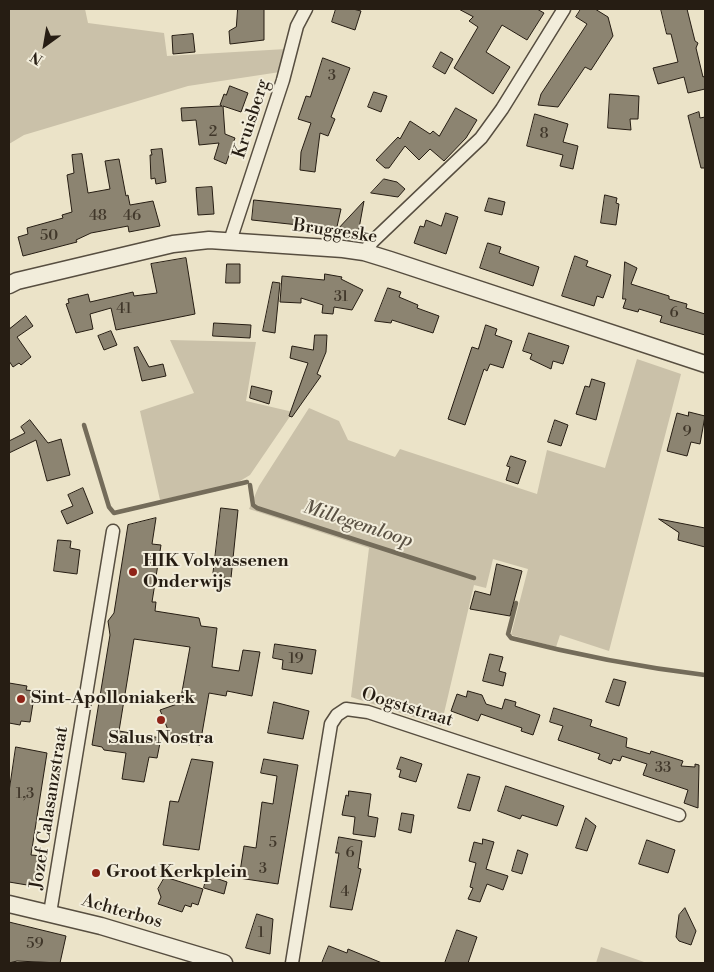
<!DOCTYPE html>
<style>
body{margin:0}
#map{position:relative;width:714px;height:972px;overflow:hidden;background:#ebe3c8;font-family:"Libre Bodoni",serif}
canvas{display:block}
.frame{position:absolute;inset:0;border:10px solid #261d13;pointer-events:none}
.north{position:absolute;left:20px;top:20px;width:50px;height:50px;-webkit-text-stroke:4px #f2eddb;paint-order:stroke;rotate:212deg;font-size:14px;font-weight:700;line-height:20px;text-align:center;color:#261d13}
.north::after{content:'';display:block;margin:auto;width:18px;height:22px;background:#261d13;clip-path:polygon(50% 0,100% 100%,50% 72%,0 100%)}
</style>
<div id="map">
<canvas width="714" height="972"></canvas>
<div class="frame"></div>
<div class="north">N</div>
</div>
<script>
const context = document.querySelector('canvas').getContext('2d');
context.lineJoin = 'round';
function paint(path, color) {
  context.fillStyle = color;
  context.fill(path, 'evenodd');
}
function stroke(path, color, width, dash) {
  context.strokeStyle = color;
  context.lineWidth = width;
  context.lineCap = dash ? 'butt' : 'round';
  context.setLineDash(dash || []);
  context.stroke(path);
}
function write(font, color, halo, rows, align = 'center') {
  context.font = font + ' "Libre Bodoni",serif';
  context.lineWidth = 4;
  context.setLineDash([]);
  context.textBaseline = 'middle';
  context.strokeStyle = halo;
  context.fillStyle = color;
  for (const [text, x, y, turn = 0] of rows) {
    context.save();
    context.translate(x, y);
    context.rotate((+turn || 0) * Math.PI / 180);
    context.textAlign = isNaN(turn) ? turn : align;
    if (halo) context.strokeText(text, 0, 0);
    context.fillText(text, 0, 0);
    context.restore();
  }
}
paint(new Path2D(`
 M9 9H85L88 23 164 33 167 56 286 49 280 72 188 86 24 135 9 144Z
 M170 340 256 342 246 401 293 412 250 475 235 484 160 500 140 411 194 393Z
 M637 359 681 374 609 651 560 635 556 647 511 635 528 569 493 559 486 588 474 585 441 726 351 697 369 548 249 509 259 486 309 408 339 421 348 440 395 457 400 449 537 494 547 450 605 468Z
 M601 947 647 963H596Z`), '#cac1a9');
stroke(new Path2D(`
 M84 425 109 507 114 513 247 482
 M250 485 253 505 257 508 474 578
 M516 603 508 634 511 638C576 655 639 667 705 675`), '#746c5a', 4.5);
const building = new Path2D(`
 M238 9H264V40L230 44 229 31 236 27Z
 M336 9H353L361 11 355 30 332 22Z
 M459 9H537L544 13 527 40 502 25 486 52 510 67 493 94 454 68 478 27 469 21 473 17Z
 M581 9H595L608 17 613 36 591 70 585 67 558 107 538 105 541 94 587 24 576 17Z
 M661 9H687L695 41 698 43 696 48 703 77 705 76V89L688 93 684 77 658 84 653 68 678 62 671 34H667Z
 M193 34 195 52 173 54 172 36Z
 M441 52 453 59 445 74 433 67Z
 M323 58 350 68 331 117 335 119 328 136 320 133 315 172 300 170 301 152 311 123 298 119 306 96 310 97Z
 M230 86 248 93 241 112 223 106 225 134 235 138 226 164 214 159 219 143 199 145 196 120 182 121 181 108 222 106 220 105 224 94 226 95Z
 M374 92 387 96 381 112 368 107Z
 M610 94 639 96 638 119H630L631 130 608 128Z
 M456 108 477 120 466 138 444 161 430 149 419 160 405 146 389 168H385L376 160 398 137 400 139 410 121 430 134 433 131 439 136Z
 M699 112 700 118 705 117V168H701L688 116Z
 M535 114 568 124 563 142 578 146 573 169 560 166 563 155 527 146Z
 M162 149 166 182 156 184 155 178 151 179 150 155H152L151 150Z
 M82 154 88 193 110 189 105 161 119 159 126 196 128 195 130 205 153 201 160 226 129 232 128 226 91 233 76 240 77 242 23 256 18 237 28 234 27 228 63 218 62 215 72 212 67 175 74 173 72 155Z
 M384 179 397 182 405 189 398 197 371 193Z
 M212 187 214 214 198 215 196 188Z
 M605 195 617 198 616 203 619 204 616 225 601 223Z
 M489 198 505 202 502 215 485 211Z
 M254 200 341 209 336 231 364 201 358 234 308 230V226L252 220Z
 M446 213 458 217 446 254 414 243 420 226 424 227 426 220 441 226Z
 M488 243 501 247 499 253 539 267 533 286 480 268Z
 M575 256 588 261 586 266 611 275 603 298 597 296 594 306 562 296Z
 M186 258 195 314 116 330 111 308 90 314 93 329 76 333 66 304 69 303 68 299 88 294 90 302 133 292 134 296 157 293 151 264Z
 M625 262 637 268 631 284 669 296V299L687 304 686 308 705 314V335L660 322 662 316 639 309 638 312 623 308 626 299H623Z
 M227 264H240V283H226Z
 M325 274 342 277 341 279 363 290 352 310 334 307 333 314 322 313 323 305 301 298V303L280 302 282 276 324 280Z
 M273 282 280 283 275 333 263 331Z
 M388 288 401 292 399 297 418 305 417 308 439 316 433 333 392 320 391 323 375 321Z
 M26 316 33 326 17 337 31 357 21 365 19 363 13 367 9 361V326L10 328Z
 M214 323 251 325 250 338 213 336Z
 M486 325 497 329 495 335 512 341 503 368 490 364 487 371 484 369 465 425 448 419 472 347 478 349Z
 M111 331 117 345 104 350 98 336Z
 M529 333 569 346 563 364 553 361 551 369 530 359 532 354 523 351Z
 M315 335H327L326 352 317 374 321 376 292 417 289 416 308 363 290 358 292 346 313 350Z
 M138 347 149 367 163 364 166 376 142 381 134 348Z
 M592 379 605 383 596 420 576 414 585 386 589 387Z
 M252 386 272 391 269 404 250 398Z
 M689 412 705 416 700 444 691 442 687 456 667 451 677 413 688 416Z
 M30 420 48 443 61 439 70 475 47 481 36 440 9 453V441L25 433 21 427Z
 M555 420 568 425 561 446 548 442Z
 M511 456 526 461 518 484 506 480 510 467 507 466Z
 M83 488 93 513 67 524 61 511 73 506 68 495Z
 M221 508 238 510 231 578 213 576Z
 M156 518 152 544 161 545 152 602H156L155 611 199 618 201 626 217 628 212 667 239 671 243 650 260 652 252 696 227 691 226 696 209 693 200 745 172 740 160 710 180 703 190 647 134 639 119 731 161 738 157 758 149 757 144 782 122 779 126 753 104 750 102 747 92 745 110 635 108 621 114 613 128 525Z
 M659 519 705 528V547L678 540 679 533Z
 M58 540 71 541 70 548 80 550 77 574 54 571Z
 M497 564 522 571 510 616 470 609 475 591 490 595Z
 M275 644 316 650 312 674 282 669 283 660 273 658Z
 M490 654 503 657 499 671 506 673 503 686 483 681Z
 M614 679 626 682 619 706 606 702Z
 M9 683 27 686 26 690 35 691 30 722 21 721 20 725 9 723Z
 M468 691 482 695 486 704 502 709 505 699 516 702 515 706 540 715 533 735 521 731 522 728 481 714 478 721 451 711 457 694 466 697Z
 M274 702 309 711 303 739 268 733Z
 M554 708 592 720 590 726 627 738 626 747 650 754 651 751 683 761 681 766 695 767V764L699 765 698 808 684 803 688 790 643 775 647 764 622 756 620 761 613 759 611 764 598 759 600 754 558 740 563 726 550 722Z
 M16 747 47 753 31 855 43 856 39 887 9 882V792Z
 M401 757 422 764 416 782 399 777 401 770 397 769Z
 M192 759 213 762 199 850 163 845 170 801 178 802Z
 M264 759 298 765 278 884 239 878 244 846 256 848 262 802 273 804 277 776 261 773Z
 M468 774 480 777 470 811 458 808Z
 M506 786 564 806 557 826 522 815 520 819 498 811Z
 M349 791 371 794 368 816 378 818 375 837 353 834 355 817 342 815 346 795 348 796Z
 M402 813 414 815 411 833 399 830Z
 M586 818 596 826 587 851 576 848Z
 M339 837 362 841 358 868 361 869 352 910 330 907 339 853H336Z
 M483 839 494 842 486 869 508 876 503 890 487 884 480 902 468 899 473 888 470 887 476 863 469 861 474 842 482 844Z
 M647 840 675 850 668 873 639 864Z
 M518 850 528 854 522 874 512 871Z
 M207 875 227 882 224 894 204 888Z
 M165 877 203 889 198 905 192 903 191 907 185 905 182 912 158 904 161 897 158 889Z
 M685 908 696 931 691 945 679 941 676 937 679 915Z
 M257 914 273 919 270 954 246 948Z
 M9 922 66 936 60 963 17 961 9 963Z
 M457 930 477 937 468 963H445Z
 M329 946 347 953 348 949 382 963H322Z`);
paint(building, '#8c8471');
stroke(building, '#261d13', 1);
const minor = new Path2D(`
 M230 241 283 80 297 26 306 9
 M364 252 373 241 481 138 502 109 564 9
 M50 913 113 531
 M292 963 331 724 337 715 346 709 368 712 679 815`);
const tertiary = new Path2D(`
 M9 285 17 281 173 244 209 240 343 249 364 252 390 260 705 364
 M9 904 101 926 224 963`);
stroke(minor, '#574e40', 15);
stroke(tertiary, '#574e40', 19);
stroke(minor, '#f2eddb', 12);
stroke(tertiary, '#f2eddb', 16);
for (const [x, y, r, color] of [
 [133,572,5,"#8f2418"],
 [21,699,5,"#8f2418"],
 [161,720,5,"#8f2418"],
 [96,873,5,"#8f2418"]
]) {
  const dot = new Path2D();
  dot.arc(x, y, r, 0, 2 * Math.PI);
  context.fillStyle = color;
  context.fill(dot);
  stroke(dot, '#f2eddb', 2);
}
write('15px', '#40372a', null, [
 ["3",332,76],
 ["2",213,132],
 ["8",544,134],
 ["48",98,216],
 ["46",132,216],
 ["50",49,236],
 ["31",341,297],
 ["41",124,309],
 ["6",674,313],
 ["9",687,432],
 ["19",296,659],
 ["33",663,768],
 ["1,3",25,794],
 ["5",273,843],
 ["6",350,853],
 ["3",263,869],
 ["4",345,892],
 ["1",261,933],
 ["59",35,944]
]);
write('18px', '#261d13', '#f2eddb', [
 ["Kruisberg",252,119,-72],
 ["Bruggeske",335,232,8],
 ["Oogststraat",407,708,17],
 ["Jozef Calasanzstraat",50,808,-81],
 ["Achterbos",122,912,16]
]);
write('bold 18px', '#261d13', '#f2eddb', [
 ["HIK Volwassenen",143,562],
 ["Onderwijs",143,583],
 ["Sint-Apolloniakerk",31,699],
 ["Salus Nostra",161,739,"center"],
 ["Groot Kerkplein",106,873]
], 'left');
write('italic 19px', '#5a5143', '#f2eddb', [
 ["Millegemloop",358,525,18]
]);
</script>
